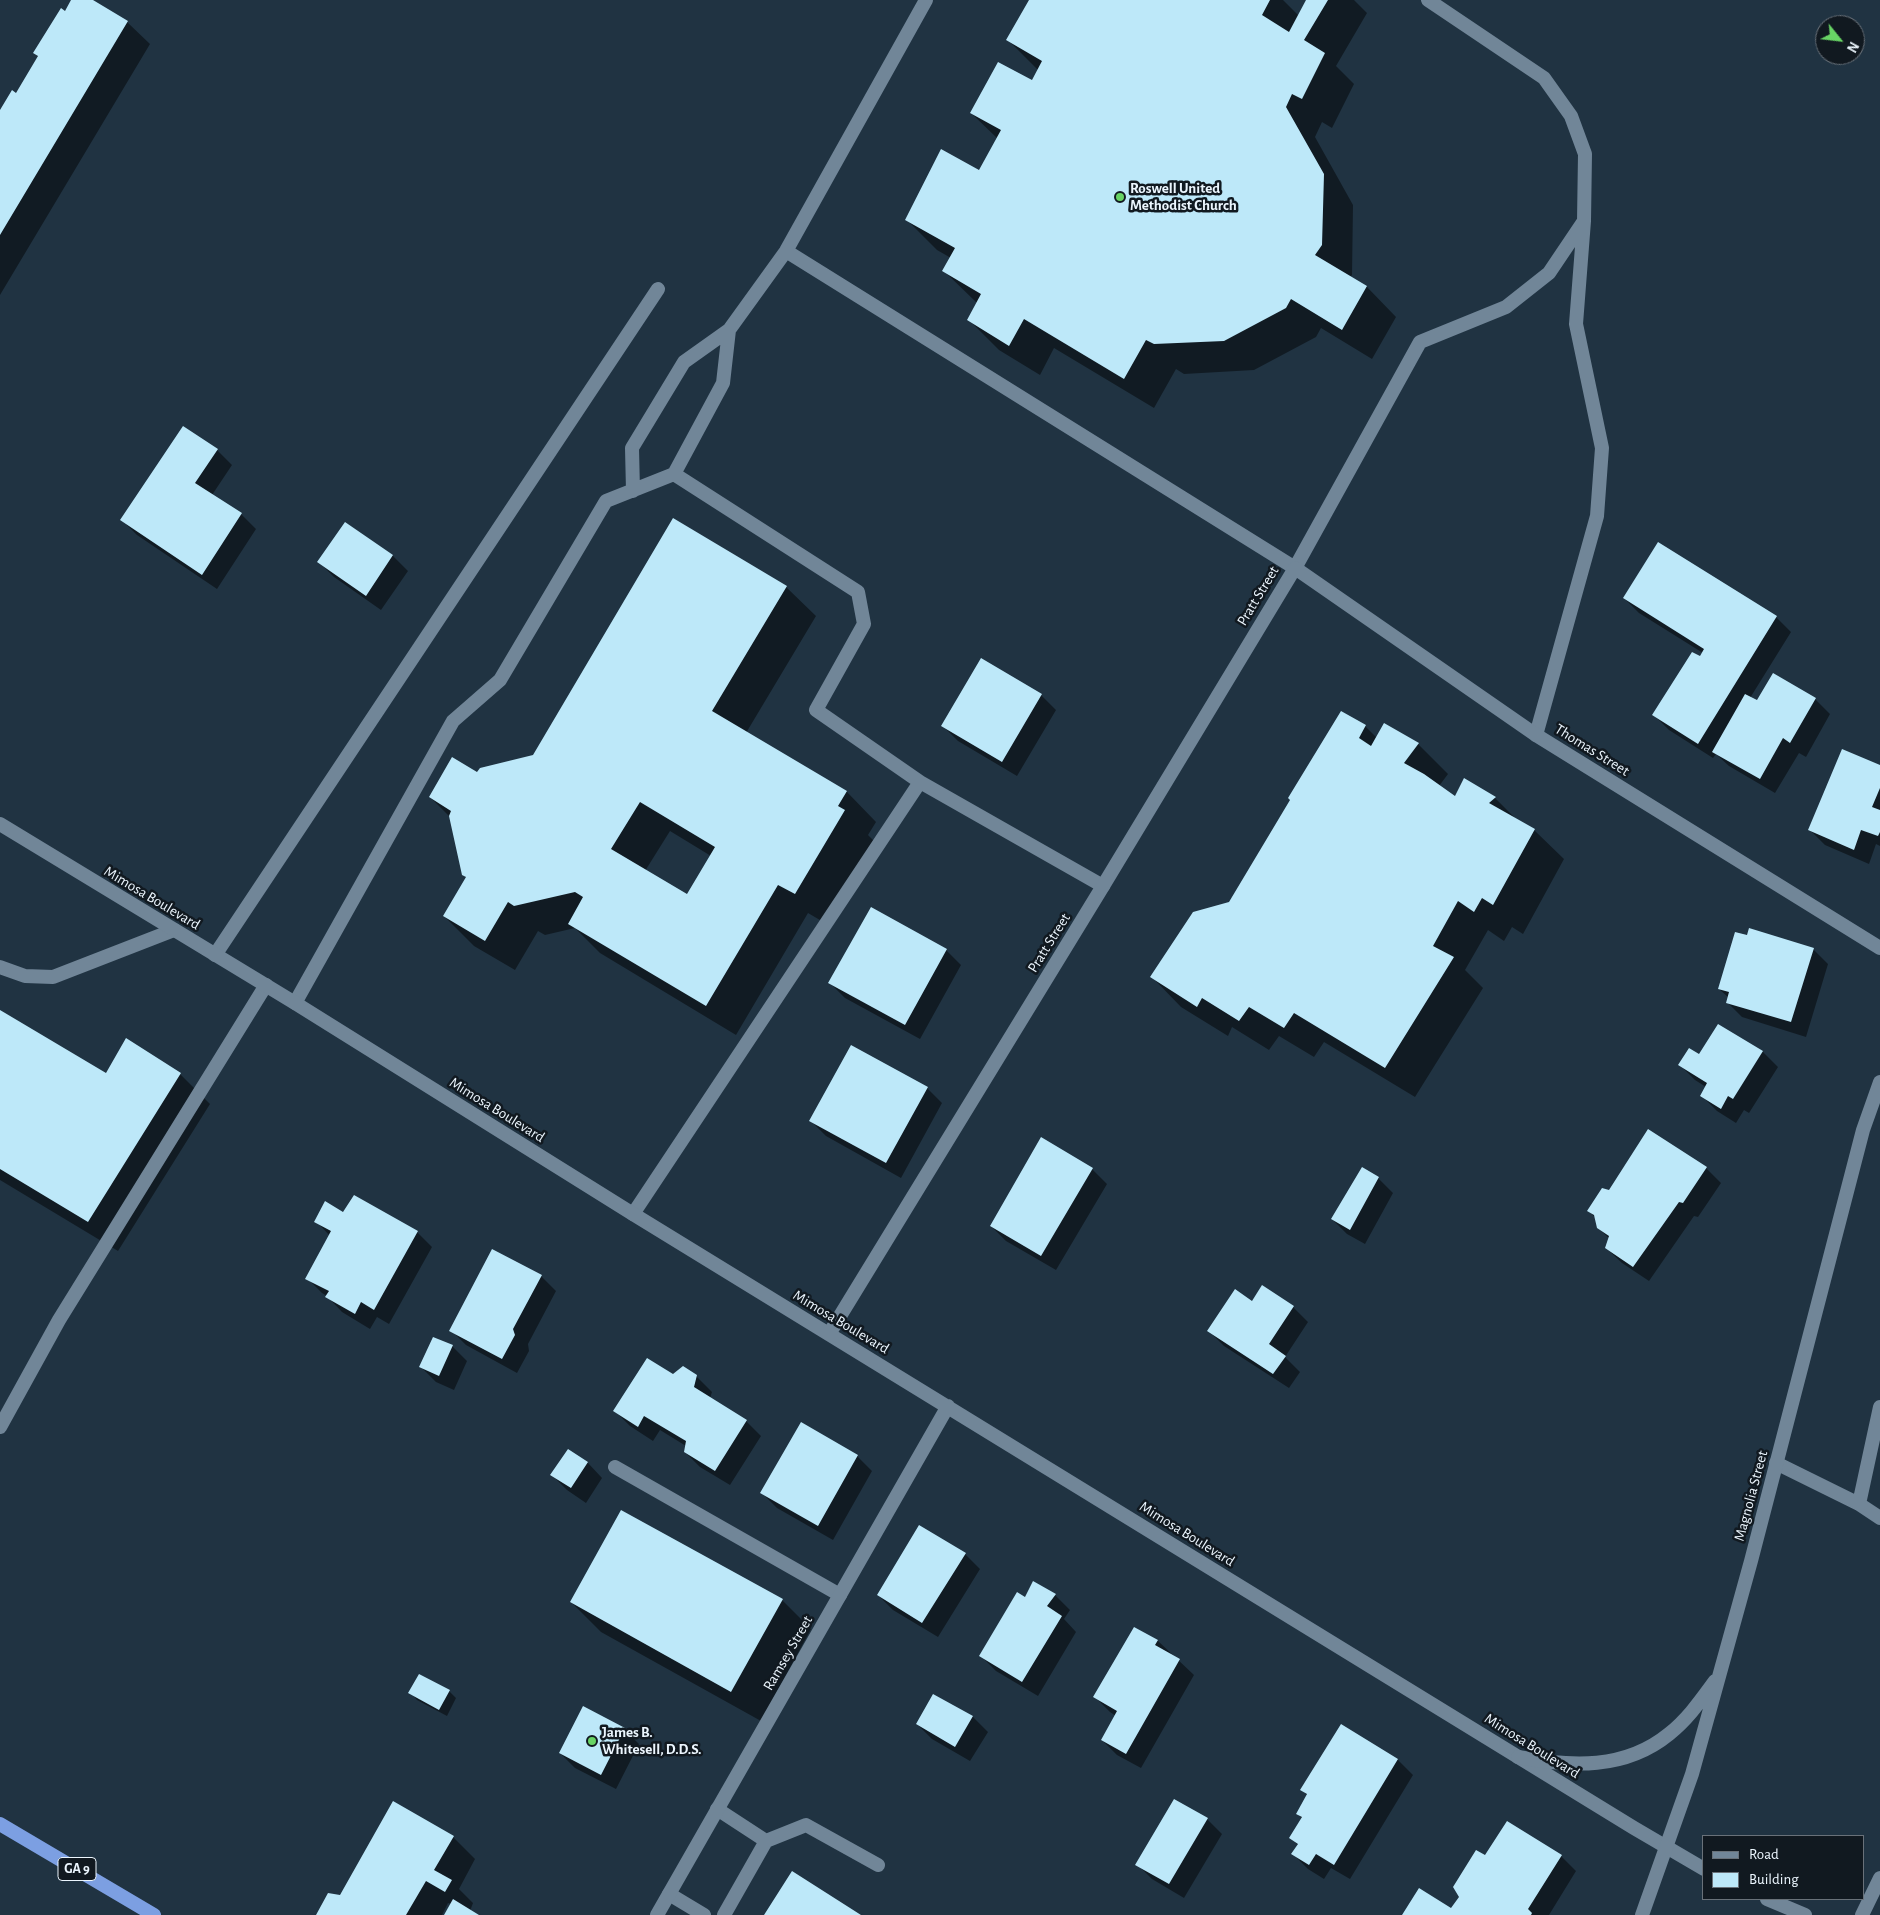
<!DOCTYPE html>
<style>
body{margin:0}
#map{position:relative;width:1880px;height:1915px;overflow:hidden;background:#203342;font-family:"Alegreya Sans",sans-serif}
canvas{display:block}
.legend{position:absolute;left:1702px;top:1835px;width:162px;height:65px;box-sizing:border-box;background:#111920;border:1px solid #697179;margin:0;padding:6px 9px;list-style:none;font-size:15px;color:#ecf6fe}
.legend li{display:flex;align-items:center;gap:10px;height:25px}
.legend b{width:25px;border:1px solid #697179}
.north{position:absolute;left:1815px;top:15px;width:50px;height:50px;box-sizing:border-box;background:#111920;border:1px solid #697179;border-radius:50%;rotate:119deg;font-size:14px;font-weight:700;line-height:20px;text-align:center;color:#ecf6fe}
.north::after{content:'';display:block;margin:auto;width:18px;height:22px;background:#68d465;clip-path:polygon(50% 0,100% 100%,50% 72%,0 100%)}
</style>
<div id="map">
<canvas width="1880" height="1915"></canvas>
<ul class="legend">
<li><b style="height:6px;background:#718698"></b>Road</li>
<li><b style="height:14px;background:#bde8f9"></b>Building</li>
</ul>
<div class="north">N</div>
</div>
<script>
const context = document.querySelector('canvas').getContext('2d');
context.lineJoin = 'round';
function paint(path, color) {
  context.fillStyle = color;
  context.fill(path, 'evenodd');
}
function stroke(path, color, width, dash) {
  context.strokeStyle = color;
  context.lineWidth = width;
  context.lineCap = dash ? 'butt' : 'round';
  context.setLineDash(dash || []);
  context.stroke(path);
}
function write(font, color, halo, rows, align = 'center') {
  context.font = font + ' "Alegreya Sans",sans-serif';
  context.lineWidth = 5;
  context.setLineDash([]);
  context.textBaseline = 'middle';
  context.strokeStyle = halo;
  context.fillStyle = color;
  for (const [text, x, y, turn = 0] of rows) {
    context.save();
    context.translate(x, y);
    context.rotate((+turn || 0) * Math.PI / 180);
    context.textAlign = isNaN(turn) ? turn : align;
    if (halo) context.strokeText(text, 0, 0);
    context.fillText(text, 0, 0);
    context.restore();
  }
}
paint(new Path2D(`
 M73 0H91L127 22 150 44 0 295V113L16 94 38 57 35 53Z
 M1030 0H1283L1299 16 1308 0H1354L1367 13 1336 66 1354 84 1332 128 1322 122 1315 137 1353 205 1352 275 1350 277 1367 287 1396 317 1372 359 1321 328 1316 337 1254 370 1184 374 1176 369 1154 408 1054 348 1040 375 999 350 969 320 977 303 944 271 951 258 937 250 907 220 979 171 998 139 971 113 1032 82 1038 70 1008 40Z
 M217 450 232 465 212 495 241 514 256 529 217 589 137 535 122 520Z
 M346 523 393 556 408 571 381 610 334 577 319 562Z
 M1659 544 1776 617 1791 632 1750 698 1757 702 1815 699 1830 714 1806 757 1799 753 1775 793 1729 766 1716 754 1713 758 1669 730 1654 715 1703 653 1639 613 1624 598Z
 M786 587 816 616 746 733 847 792 876 822 868 835 874 841 825 923 808 913 736 1035 600 953 575 928 545 935 538 931 515 970 474 946 444 916 467 878 463 874 450 817 430 797 477 774 534 756ZM670 831 711 856 687 896 645 871Z
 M1041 695 1056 710 1017 776 958 741 943 726Z
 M1365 726 1377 738 1418 744 1448 774 1439 786 1455 798 1464 780 1495 798 1517 820 1534 830 1564 859 1523 934 1512 927 1504 941 1488 930 1465 970 1483 988 1415 1097 1324 1042 1314 1057 1279 1036 1269 1050 1232 1027 1228 1036 1181 1007 1152 977 1229 903Z
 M1880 766V846L1876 844 1869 864 1825 845 1810 830Z
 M871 909 946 950 961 965 920 1039 845 998 830 983Z
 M1813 949 1828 964 1806 1037 1742 1017 1727 1002 1729 998 1719 989Z
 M0 1012 107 1075 180 1074 210 1104 118 1251 0 1180Z
 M1719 1026 1763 1052 1778 1067 1749 1113 1744 1110 1736 1123 1717 1111 1702 1096 1706 1087 1695 1080 1680 1065 1700 1056Z
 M927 1088 942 1103 901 1178 826 1136 811 1121Z
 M1706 1168 1721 1183 1698 1217 1694 1216 1649 1281 1622 1263 1606 1248 1610 1239 1598 1228 1596 1218 1589 1211 1609 1192Z
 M1092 1169 1107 1184 1056 1270 1006 1241 991 1226Z
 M1378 1178 1393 1193 1365 1244 1347 1234 1332 1219Z
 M355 1197 417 1232 432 1247 389 1324 377 1317 370 1329 342 1312 327 1296 322 1293 307 1278 330 1236 316 1221 344 1214Z
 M541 1276 556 1291 528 1344 529 1351 517 1373 466 1345 451 1330Z
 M1262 1286 1293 1307 1308 1322 1285 1357 1300 1372 1289 1388 1224 1346 1209 1331 1252 1302Z
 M452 1346 467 1361 454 1390 436 1382 421 1367Z
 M673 1375 696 1376 712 1392 710 1398 746 1421 761 1436 730 1485 700 1467 685 1452 686 1446 660 1430 653 1441 630 1426 615 1411Z
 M568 1451 588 1463 602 1478 586 1503 567 1490 552 1475Z
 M857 1456 872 1471 833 1540 777 1508 762 1493Z
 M965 1554 980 1569 938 1637 893 1610 878 1595Z
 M1055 1595 1070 1610 1064 1619 1076 1632 1038 1696 996 1671 981 1656 1025 1598Z
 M782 1600 811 1629 761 1721 601 1632 571 1602Z
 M1134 1628 1158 1641 1194 1675 1141 1768 1117 1755 1102 1740 1116 1716 1110 1712 1095 1697Z
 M449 1691 456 1698 447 1716 417 1700 410 1692Z
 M934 1695 973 1717 988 1732 970 1761 932 1739 917 1724Z
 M1341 1725 1398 1760 1413 1775 1350 1879 1331 1868 1324 1879 1308 1869 1293 1854 1298 1845 1291 1838 1303 1819 1297 1814 1308 1796 1302 1790Z
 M624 1729 639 1744 616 1789 575 1768 560 1753Z
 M1207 1819 1222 1834 1184 1898 1152 1879 1137 1864Z
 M1507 1823 1561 1856 1576 1871 1549 1915H1404L1452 1910Z
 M453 1837 475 1859 459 1889 473 1903 470 1911 477 1915H445L451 1904 448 1903 442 1915H317L341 1896Z`), '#0007');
paint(new Path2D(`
 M71 0H93L128 21 0 235V110L12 90 16 93 38 56 33 53 61 8 65 11Z
 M1029 0H1270L1262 15 1289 32 1306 0H1328L1304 40 1325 53 1302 99 1292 94 1286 107 1324 174 1322 245 1315 255 1367 286 1342 330 1291 299 1286 308 1224 341 1154 344 1146 340 1124 379 1024 319 1009 346 967 320 981 294 942 271 955 248 905 220 941 149 979 170 1001 130 970 113 998 62 1032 80 1042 61 1006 40Z
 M183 426 218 449 195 483 242 513 202 575 120 520Z
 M673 518 787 586 712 711 847 791 838 806 845 810 795 894 778 885 706 1006 568 924 583 897 575 892 514 906 508 902 485 941 443 916 466 877 462 875 449 816 451 811 429 797 452 757 477 772 480 768 533 755ZM640 802 715 847 687 894 611 849Z
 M345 522 393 555 366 596 317 562Z
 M1658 542 1777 616 1698 744 1652 715 1692 652 1700 656 1704 649 1623 598Z
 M981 658 1042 694 1002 762 941 726Z
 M1773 673 1816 698 1790 743 1783 738 1760 779 1712 752 1745 694 1757 700Z
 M1341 711 1366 725 1359 738 1371 746 1384 723 1419 743 1404 763 1424 774 1455 796 1464 778 1496 797 1489 803 1535 829 1493 905 1482 898 1474 912 1458 901 1433 946 1454 957 1385 1068 1294 1013 1284 1028 1249 1007 1239 1021 1202 998 1197 1007 1150 977 1193 912 1229 902 1290 800 1288 798Z
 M1842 749 1880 765V788L1872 807 1880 810V832L1878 836 1861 830 1854 850 1808 830Z
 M871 907 947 949 905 1025 828 983Z
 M1749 928 1814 948 1791 1022 1726 1003 1729 992 1718 989 1735 932 1747 935Z
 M0 1010 106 1073 126 1038 181 1073 88 1222 0 1169Z
 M1718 1024 1763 1051 1733 1099 1728 1096 1721 1109 1700 1096 1707 1083 1678 1065 1689 1048 1699 1054Z
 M851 1045 928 1087 886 1163 809 1121Z
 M1648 1129 1707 1167 1683 1203 1679 1202 1633 1267 1605 1248 1609 1236 1597 1228 1594 1215 1587 1211 1602 1188 1609 1190Z
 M1041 1137 1093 1168 1041 1256 990 1226Z
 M1362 1167 1379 1177 1350 1230 1331 1219Z
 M354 1195 418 1231 374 1310 361 1302 355 1314 325 1297 329 1291 305 1279 331 1231 314 1222 325 1201 343 1212Z
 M492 1249 542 1275 513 1329 515 1335 502 1359 449 1331Z
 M1262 1285 1294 1306 1269 1344 1286 1356 1273 1374 1207 1331 1235 1289 1252 1301Z
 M433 1337 453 1345 439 1376 419 1367Z
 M647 1358 673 1374 683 1366 697 1375 694 1387 747 1420 715 1471 684 1452 686 1441 644 1416 638 1427 613 1411Z
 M801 1422 858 1455 818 1526 760 1493Z
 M568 1449 588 1462 571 1488 550 1475Z
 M621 1510 783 1599 731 1692 570 1602Z
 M919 1525 966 1553 922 1623 877 1595Z
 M1033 1581 1056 1594 1047 1606 1062 1616 1022 1682 979 1656 1017 1592 1025 1597Z
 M1134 1627 1158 1640 1155 1645 1180 1659 1126 1754 1101 1740 1117 1711 1093 1697Z
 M419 1674 450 1690 439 1710 408 1693Z
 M933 1694 973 1716 955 1747 916 1724Z
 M583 1706 625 1728 601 1775 559 1753Z
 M1341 1724 1398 1759 1334 1865 1316 1854 1309 1865 1291 1854 1298 1844 1289 1838 1302 1817 1296 1814 1307 1794 1300 1790Z
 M1174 1799 1208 1818 1169 1884 1135 1865Z
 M393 1801 454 1836 434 1870 452 1880 445 1892 426 1881 406 1915H316L328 1893 340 1895Z
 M1507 1821 1562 1855 1528 1909 1532 1913 1531 1915H1402L1419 1888 1451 1908 1459 1897 1453 1887 1476 1850 1485 1855Z
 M792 1871 861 1915H764Z
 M453 1899 479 1915H444Z`), '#bde8f9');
stroke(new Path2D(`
 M1428 0 1544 78 1571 116 1585 154 1584 221 1576 324 1602 448 1597 516 1536 735
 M786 251 1295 568 1420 342 1506 307 1549 273 1584 221
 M633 491 632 448 684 362 729 330 786 251 926 0
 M920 782 1103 886
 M215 955 658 289
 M0 967 25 976 53 977 174 930
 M295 1003 453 721 500 680 606 501 674 474 723 383 729 330
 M633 1214 920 782 816 710 864 624 858 592 674 474
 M0 1427 59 1320 266 985
 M1776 1463 1859 1504 1880 1518
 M615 1467 840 1595
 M1859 1504 1880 1407
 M717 1809 766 1841
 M669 1894 704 1915
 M724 1915 766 1841 806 1825 878 1865
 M1862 1915 1880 1878`), '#718698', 14);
stroke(new Path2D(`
 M0 824 295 1003 633 1214 1634 1828 1704 1869
 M829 1334 1103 886 1295 568 1536 735 1880 948
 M1767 1899 1805 1915
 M657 1915 948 1406`), '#718698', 14);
stroke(new Path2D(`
 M1518 1757C1571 1767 1625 1770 1669 1734 1688 1719 1701 1700 1715 1681
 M1642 1915 1692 1774 1751 1561 1863 1130 1880 1082`), '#718698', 14);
stroke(new Path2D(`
 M0 1824 154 1915`), '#7c9fe2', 14);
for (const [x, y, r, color] of [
 [1120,197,5,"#68d465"],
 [592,1741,5,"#68d465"]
]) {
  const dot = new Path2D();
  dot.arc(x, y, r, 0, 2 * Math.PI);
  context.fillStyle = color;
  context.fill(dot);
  stroke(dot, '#111920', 2);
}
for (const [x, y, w] of [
 [77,1869,38]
]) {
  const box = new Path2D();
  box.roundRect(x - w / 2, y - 11.5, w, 23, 4);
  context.fillStyle = '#111920';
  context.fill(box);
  stroke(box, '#ecf6fe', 1);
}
write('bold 14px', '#ecf6fe', null, [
 ["GA 9",77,1869]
]);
write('bold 15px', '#ecf6fe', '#111920', [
 ["Roswell United",1130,188],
 ["Methodist Church",1130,205],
 ["James B.",602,1732],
 ["Whitesell, D.D.S.",602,1749]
], 'left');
write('15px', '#ecf6fe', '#111920', [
 ["Pratt Street",1258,596,-59],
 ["Thomas Street",1592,750,32],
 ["Mimosa Boulevard",152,898,31],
 ["Pratt Street",1049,943,-58],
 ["Mimosa Boulevard",497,1110,32],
 ["Mimosa Boulevard",841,1322,31],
 ["Magnolia Street",1751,1496,-75],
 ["Mimosa Boulevard",1187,1534,32],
 ["Ramsey Street",788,1653,-60],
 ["Mimosa Boulevard",1532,1746,32]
]);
</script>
